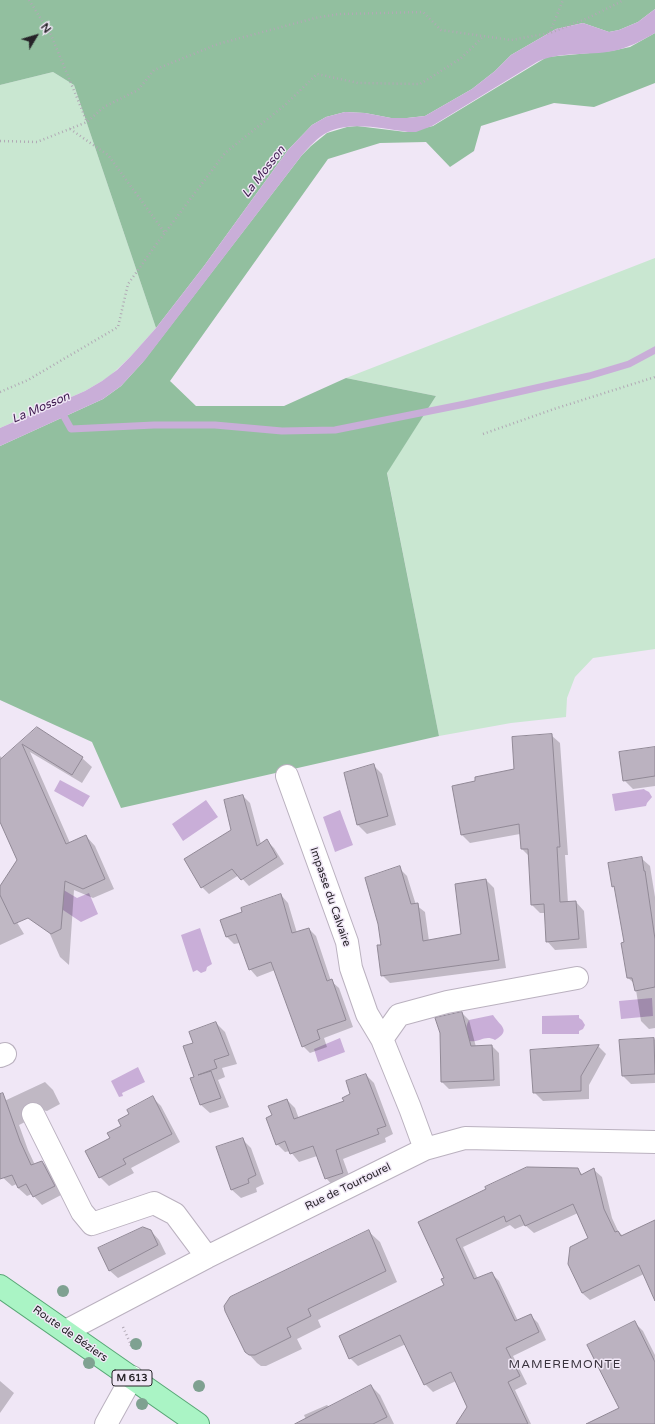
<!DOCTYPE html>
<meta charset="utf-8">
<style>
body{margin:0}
#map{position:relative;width:655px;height:1424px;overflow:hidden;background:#f0e7f6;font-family:"Varela Round",sans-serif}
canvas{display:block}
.north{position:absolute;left:16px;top:16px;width:40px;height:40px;-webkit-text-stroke:3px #f0e7f6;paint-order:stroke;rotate:52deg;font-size:11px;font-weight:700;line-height:16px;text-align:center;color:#262328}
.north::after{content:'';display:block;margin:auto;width:14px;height:18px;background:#262328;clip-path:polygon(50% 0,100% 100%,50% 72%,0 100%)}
</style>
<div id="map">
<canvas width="655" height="1424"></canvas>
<div class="north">N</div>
</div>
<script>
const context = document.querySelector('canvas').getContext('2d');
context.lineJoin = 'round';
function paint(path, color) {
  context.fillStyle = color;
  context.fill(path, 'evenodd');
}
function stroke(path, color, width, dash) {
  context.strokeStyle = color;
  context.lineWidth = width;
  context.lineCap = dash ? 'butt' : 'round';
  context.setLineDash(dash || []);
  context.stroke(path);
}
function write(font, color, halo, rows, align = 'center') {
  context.font = font + ' "Varela Round",sans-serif';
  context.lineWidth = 3;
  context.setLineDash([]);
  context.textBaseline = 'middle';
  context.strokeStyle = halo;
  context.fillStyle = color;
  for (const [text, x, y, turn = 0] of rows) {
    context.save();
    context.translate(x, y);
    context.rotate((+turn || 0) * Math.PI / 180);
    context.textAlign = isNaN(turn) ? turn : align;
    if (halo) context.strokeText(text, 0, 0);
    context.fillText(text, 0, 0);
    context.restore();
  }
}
paint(new Path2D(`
 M53 72 74 85 156 328 131 356 110 376 102 381 85 391 0 428V85Z
 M655 258V649L593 658 575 677 567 698 566 717 511 723 439 736 387 472 436 396 346 378Z`), '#c9e7d1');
paint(new Path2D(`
 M0 0H655V9L638 22 619 30 609 32 583 23 556 29 511 55 495 71 472 89 425 116 407 118H391L365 113 345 112 326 117 312 125 288 150 204 266 156 328 74 85 53 72 0 85Z
 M655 33V83L594 107 554 103 481 126 474 151 450 167 426 142 380 143 328 159 170 381 196 406H284L346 378 436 396 387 473 439 736 121 808 92 742 0 700V446L103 399 121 386 142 363 302 155 311 146 327 133 347 127 357 126 406 132 433 126 547 57 611 51 630 47Z`), '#92bf9f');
paint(new Path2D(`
 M655 9V33C641 41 628 48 613 51 588 56 560 51 537 62L432 126 416 132H408C383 129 352 121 328 132 318 137 309 147 302 155L145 360 121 386 103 399 0 446V428L85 391 102 381 117 370 131 356 156 328 204 266 288 150 312 125 326 117 345 112 365 113 391 118H407L425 116 472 89 495 71 511 55 556 29 583 23 609 32 619 30 638 22Z
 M60 780 90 796 83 807 54 791Z
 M644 789 645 790 649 792 652 797 647 803 646 806 615 811 612 794Z
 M206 800 218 817 183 841 172 824Z
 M340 810 353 845 335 852 323 817Z
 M57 886 77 898 89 893 98 914 81 922 48 900Z
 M200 928 212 964 207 967 206 971 201 973 197 970 193 972 181 935Z
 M652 998 653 1016 621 1019 619 1001Z
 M493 1015C500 1026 512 1030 495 1040 485 1034 479 1043 470 1041 465 1034 465 1027 469 1020Z
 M579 1015V1018L582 1020 585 1025 583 1029 579 1031V1034H542V1016Z
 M340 1038 345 1052 318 1062 314 1049Z
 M138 1067 145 1082 122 1093 123 1096 119 1097 111 1081Z`), '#c9aed8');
paint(new Path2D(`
 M37 728 82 758 92 767 82 783 30 752 70 843 86 836 95 846 114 889 93 898 74 890 69 965 60 957 0 820V756L3 759Z
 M551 735 560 743 568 855H565L568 903 576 902 584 911 587 948 555 950 547 941 545 913H540L532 905 529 856 522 849 520 834 470 843 462 835 453 787 516 770Z
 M655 748V786L633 789 624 780Z
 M374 766 382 774 396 825 367 834 358 825 345 773Z
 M243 796 250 803 261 844 267 841 274 848 284 864 249 886 239 875 209 894 202 887 232 831Z
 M641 858 650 866 655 897V1028L649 1029 641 1021 635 984 628 978 625 943 616 889 613 886Z
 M399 868 407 876 416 905 425 912 429 941 462 935 486 880 494 888 506 968 390 983 382 975 383 946Z
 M0 894 24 934 0 945Z
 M281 895 288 903 297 933 309 929 316 936 331 981 339 988 353 1027 324 1038 327 1047 310 1053 303 1046 275 970 257 977 250 969 240 943 234 944 227 937 221 920 244 913Z
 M462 1013 469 1020 476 1047 492 1046 499 1053 500 1086 449 1089 442 1082Z
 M216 1023 225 1032 237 1064 222 1068 225 1077 218 1080 229 1107 210 1113 201 1105 195 1077 194 1043Z
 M654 1039 655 1040V1083L631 1084 623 1076Z
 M598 1046 606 1054 589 1085V1099L543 1101 534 1092Z
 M366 1075 374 1083 393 1134 385 1138 386 1142 343 1159 351 1181 334 1187 326 1178 317 1156 299 1162 290 1151 285 1152 277 1144 273 1116 287 1100 295 1108 299 1119 345 1102Z
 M45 1082 53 1090 60 1104 47 1111 42 1110 29 1120 19 1125 28 1150 35 1165 42 1162 51 1170 63 1194 42 1205 32 1194 27 1196 18 1188 17 1184 12 1186 0 1175V1103Z
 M153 1098 161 1106 180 1142 131 1168 134 1173 109 1186 100 1177 87 1151 111 1139 131 1114Z
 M242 1139 251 1148 264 1184 256 1188 257 1192 241 1198 232 1190 217 1148Z
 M577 1169 583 1175 594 1170 602 1177 612 1218 618 1231 623 1236 655 1221V1282L644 1274 590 1300 582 1293 589 1239 578 1213 534 1233 525 1225 515 1229 510 1225 463 1247 478 1279 491 1273 499 1281 518 1321 530 1315 538 1323 546 1340 513 1356 527 1384 515 1390 531 1424H457L468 1407 456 1381 433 1392 425 1384 406 1344 358 1366 350 1358 340 1336 445 1286V1278L420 1222Z
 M151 1231 159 1240 166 1254 118 1278 109 1270Z
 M368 1231 380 1242 397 1282 318 1320 321 1327 297 1339 302 1349 266 1366H261L257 1363 246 1351 230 1298Z
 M635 1323 643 1331 655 1355V1360L603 1349Z
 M0 1381 14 1393 0 1413Z
 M371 1386 380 1395 394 1424H308L304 1415 327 1405 330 1408Z`), '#0003');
stroke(new Path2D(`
 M61 411 71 429 154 425H215L282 431 335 430 465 404 589 376 629 364 655 350`), '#c9aed8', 7);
const building = new Path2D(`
 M37 727 83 757 72 775 22 744 66 844 86 835 105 879 83 889 65 881 61 929 51 934 28 918 14 924 0 895V886L17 860 0 822V760Z
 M552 734 560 847H557L560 902 576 901 579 939 546 942 544 904 531 905 528 849H521L519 824 461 835 452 786 475 781V777L514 769 512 737Z
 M655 747V776L623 781 619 752Z
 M374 764 388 816 357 825 344 773Z
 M243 795 257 846 267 839 277 857 241 880 232 869 201 888 184 859 231 830 224 800Z
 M642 857 644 871H645L655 939V987L635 991 632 978H627L621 943 624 942 614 886 612 887 608 863Z
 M400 866 411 904 418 903 423 941 461 934 455 884 486 879 499 960 381 976 377 945H381L378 924 365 878Z
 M281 894 292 933 309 928 327 981 332 979 346 1020 317 1030 320 1039 302 1047 271 962 249 970 236 934 226 937 220 920 242 912 241 908Z
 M462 1012 471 1046 492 1045 494 1080 441 1082 440 1033 435 1018Z
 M216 1022 229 1055 214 1060 217 1068 198 1075 211 1071 221 1098 200 1105 190 1078 194 1077 183 1046 193 1043 189 1032Z
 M654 1038 655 1074 622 1076 619 1040Z
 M599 1045 581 1076V1091L533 1093 530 1050Z
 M366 1074 386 1126 377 1129 379 1134 336 1150 343 1173 325 1179 313 1146 290 1154 285 1141 276 1145 266 1118 272 1115 268 1106 287 1099 294 1119 344 1101 342 1098 350 1094 346 1081Z
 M3 1093 20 1141 31 1165 42 1161 55 1186 33 1197 26 1184 18 1188 12 1175 0 1179V1094Z
 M153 1096 172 1134 123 1159 126 1164 99 1178 85 1151 110 1138 107 1133 121 1126 118 1120 129 1114 127 1110Z
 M243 1138 256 1175 248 1179 249 1183 231 1190 216 1147Z
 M527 1167 578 1168 581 1175 594 1168 604 1209 615 1232 618 1231 621 1236 655 1220V1301L639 1265 582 1293 568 1264 570 1247 588 1238 573 1204 525 1226 520 1215 506 1222 504 1216 456 1239 474 1279 492 1272 515 1321 531 1314 539 1332 506 1348 520 1376 508 1382 528 1424H456L467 1407 451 1372 424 1385 400 1335 349 1359 339 1336 444 1285 441 1279 444 1278 418 1222 486 1189 485 1187Z
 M143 1227 151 1230 158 1245 109 1271 98 1248Z
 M369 1230 386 1271 308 1309 311 1316 287 1328 291 1337 255 1355H249L245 1352 225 1311 224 1306 230 1297Z
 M635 1321 655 1362V1424H586L619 1408 587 1345Z
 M371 1385 387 1417 373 1424H295Z`);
paint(building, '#bbb2c0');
stroke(building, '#918996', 1);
const street = new Path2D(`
 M287 776 347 942 351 968 367 1014 382 1039 410 1108 425 1149
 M382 1039 399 1015 447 1002 577 978
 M0 1056 5 1054
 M33 1114 82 1212 92 1224 154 1203 175 1214 207 1257
 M66 1331 207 1257 425 1149 465 1138 655 1142
 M106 1424 132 1377`);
const primary = new Path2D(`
 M0 1286 198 1424`);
stroke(street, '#bab1bf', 24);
stroke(primary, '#57a675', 24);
stroke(new Path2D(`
 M29 0 51 35 87 122
 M550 32 563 0
 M70 129 108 155 165 233
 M0 141 37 142 87 122 104 107 138 90 154 70 218 44 315 18 339 14 423 12 441 30 511 40 550 33 588 18 624 0
 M0 392 28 380 118 327 128 284 155 246 225 153 285 105 317 74 358 83 420 84 460 59 484 36
 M483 434 554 409 655 377
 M123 1327 131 1345 130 1348`), '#b1a9b5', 2.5, [1, 3]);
stroke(street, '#fff', 22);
stroke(primary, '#aaf4c5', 22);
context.fillStyle = '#7fa191';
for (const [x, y] of [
 [63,1291],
 [136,1344],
 [89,1363],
 [199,1386],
 [142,1404]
]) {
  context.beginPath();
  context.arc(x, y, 6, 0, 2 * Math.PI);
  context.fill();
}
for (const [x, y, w] of [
 [132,1378,40]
]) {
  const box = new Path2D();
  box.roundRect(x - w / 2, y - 8, w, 16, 3);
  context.fillStyle = '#f0e7f6';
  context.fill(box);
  stroke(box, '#262328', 1);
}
write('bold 10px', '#262328', null, [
 ["M 613",132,1378]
]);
write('11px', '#262328', '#f0e7f6', [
 ["Impasse du Calvaire",330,897,71],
 ["Rue de Tourtourel",348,1187,-26],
 ["Route de Béziers",70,1334,35]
]);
write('italic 12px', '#3e1b4e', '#f0e7f6', [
 ["La Mosson",264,172,-52],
 ["La Mosson",41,408,-23]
]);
context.letterSpacing = '1px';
write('12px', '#39323d', '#f0e7f6', [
 ["MAMEREMONTE",565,1365]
]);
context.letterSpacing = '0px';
</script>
